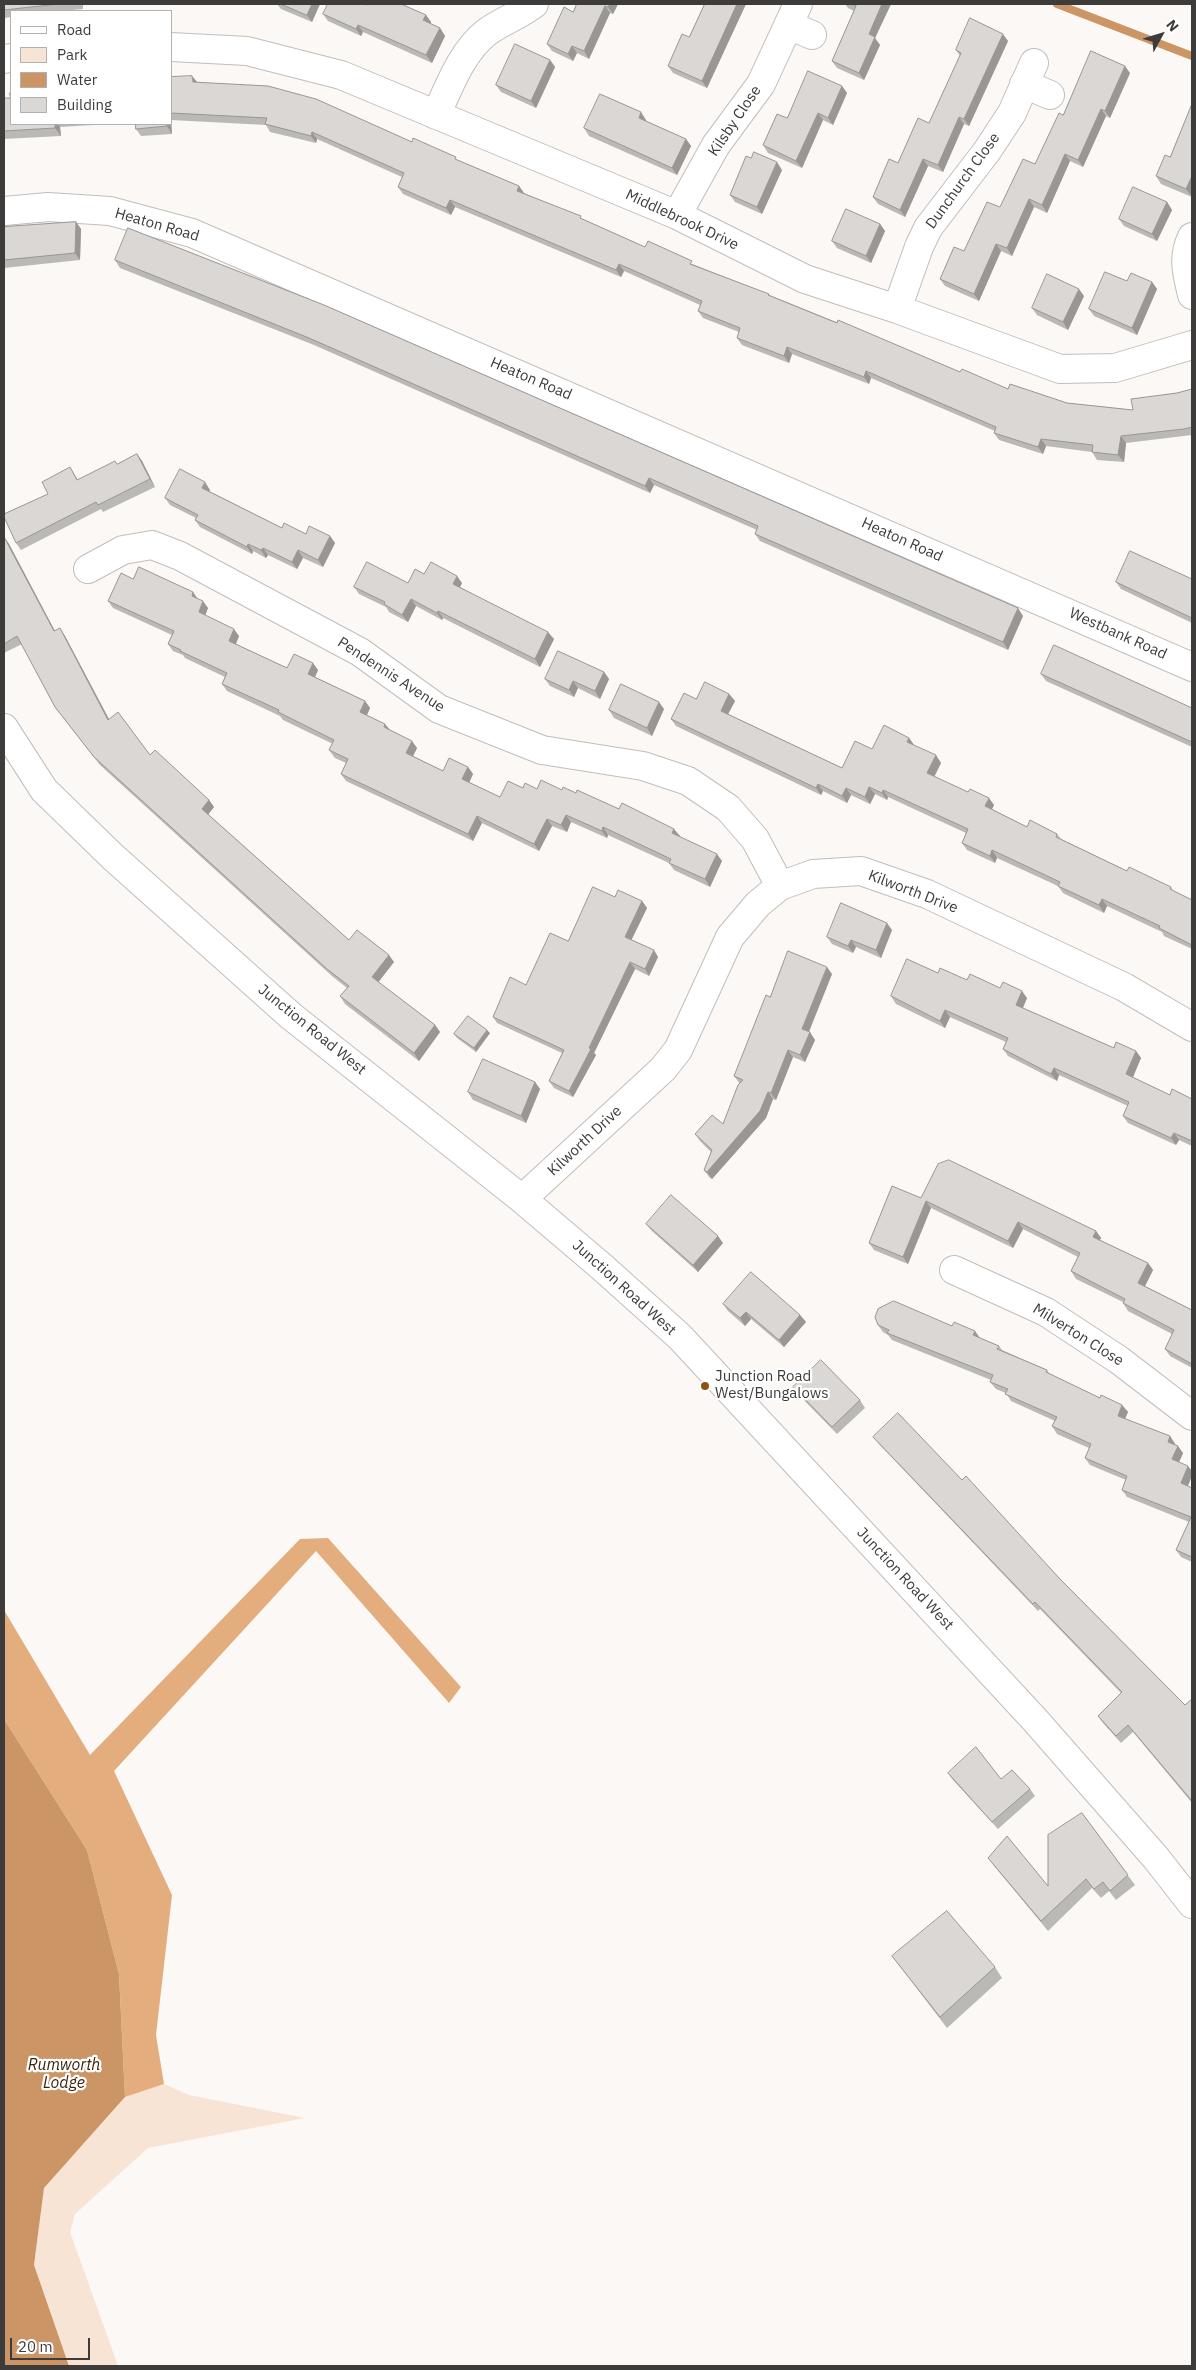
<!DOCTYPE html>
<style>
body{margin:0}
#map{position:relative;width:1196px;height:2370px;overflow:hidden;background:#fbf8f5;font-family:"IBM Plex Sans",sans-serif}
canvas{display:block}
.frame{position:absolute;inset:0;border:5px solid #3e3c3b;pointer-events:none}
.legend{position:absolute;left:10px;top:10px;width:162px;height:115px;box-sizing:border-box;background:#fff;border:1px solid #b2b1b1;margin:0;padding:6px 9px;list-style:none;font-size:15px;color:#3e3c3b}
.legend li{display:flex;align-items:center;gap:10px;height:25px}
.legend b{width:25px;border:1px solid #b2b1b1}
.north{position:absolute;left:1136px;top:10px;width:50px;height:50px;-webkit-text-stroke:4px #fff;paint-order:stroke;rotate:51deg;font-size:14px;font-weight:700;line-height:20px;text-align:center;color:#3e3c3b}
.north::after{content:'';display:block;margin:auto;width:18px;height:22px;background:#3e3c3b;clip-path:polygon(50% 0,100% 100%,50% 72%,0 100%)}
.scale{position:absolute;left:10px;top:2338px;width:80px;height:22px;box-sizing:border-box;border:2px solid #3e3c3b;border-top:0;padding-left:6px;font-size:15px;line-height:18px;white-space:nowrap;color:#3e3c3b;-webkit-text-stroke:4px #fff;paint-order:stroke}
</style>
<div id="map">
<canvas width="1196" height="2370"></canvas>
<div class="frame"></div>
<ul class="legend">
<li><b style="height:6px;background:#fff"></b>Road</li>
<li><b style="height:14px;background:#f8e4d4"></b>Park</li>
<li><b style="height:14px;background:#cb9565"></b>Water</li>
<li><b style="height:14px;background:#dad7d4"></b>Building</li>
</ul>
<div class="north">N</div>
<div class="scale">20 m</div>
</div>
<script>
const context = document.querySelector('canvas').getContext('2d');
context.lineJoin = 'round';
function paint(path, color) {
  context.fillStyle = color;
  context.fill(path, 'evenodd');
}
function stroke(path, color, width, dash) {
  context.strokeStyle = color;
  context.lineWidth = width;
  context.lineCap = dash ? 'butt' : 'round';
  context.setLineDash(dash || []);
  context.stroke(path);
}
function write(font, color, halo, rows, align = 'center') {
  context.font = font + ' "IBM Plex Sans",sans-serif';
  context.lineWidth = 4.5;
  context.setLineDash([]);
  context.textBaseline = 'middle';
  context.strokeStyle = halo;
  context.fillStyle = color;
  for (const [text, x, y, turn = 0] of rows) {
    context.save();
    context.translate(x, y);
    context.rotate((+turn || 0) * Math.PI / 180);
    context.textAlign = isNaN(turn) ? turn : align;
    if (halo) context.strokeText(text, 0, 0);
    context.fillText(text, 0, 0);
    context.restore();
  }
}
paint(new Path2D(`
 M164 2084 189 2095 305 2118 148 2148 75 2214 70 2232 118 2366H69L34 2265 44 2188 125 2097Z`), '#f8e4d4');
paint(new Path2D(`
 M328 1538 461 1687 449 1703 316 1551 114 1771 172 1895 156 2035 164 2084 125 2097 119 1974 87 1850 4 1719V1610L90 1755 300 1539Z`), '#e4ad7d');
paint(new Path2D(`
 M4 1719 87 1850 119 1974 125 2097 44 2188 34 2265 69 2366H4Z`), '#cb9565');
stroke(new Path2D(`
 M1057 4 1192 56`), '#cb9565', 8);
const minor = new Path2D(`
 M788 25 812 35
 M171 47 247 51 341 75 677 215 805 279 897 309 1060 369 1115 368 1192 345
 M4 59 11 58
 M1024 84 1050 95
 M436 115C449 87 462 51 487 32 502 21 520 15 534 4
 M4 211 48 207 110 211 192 233 1192 667
 M677 215 716 145 761 84 798 4
 M1192 237C1182 257 1187 273 1192 295
 M897 309 919 247 928 228 987 151 1012 113 1034 63
 M88 569 123 550 152 545 180 556 360 652 439 709 542 750 643 766 688 781 728 808 755 839 780 886
 M4 728 44 790 113 857 291 1016 522 1199 602 1267 680 1337 1035 1720 1156 1858 1192 1904
 M522 1199 663 1069 678 1050 730 937 758 904 780 886 813 874 861 871 927 894 1124 987 1192 1027
 M954 1270 1046 1312 1119 1360 1192 1416`);
stroke(minor, '#c1bebb', 30);
stroke(minor, '#fff', 28);
paint(new Path2D(`
 M4 4H83V9L61 11H11V17L4 18Z
 M277 4H320L312 22 281 9Z
 M577 4H618L613 14 610 13 589 59 577 53 573 61 552 51 547 44 573 12Z
 M705 4H746L707 88 673 73 668 66 689 37Z
 M845 4H891L875 38 880 45 864 80 837 68 832 61 854 11 848 8Z
 M367 5 426 15 431 22 430 24 440 28 445 36 432 63 363 32 361 36 328 21 323 14Z
 M1008 41 969 126 964 124 943 172 928 166 905 217 878 204 873 197 898 163 929 123 960 56 956 50Z
 M550 60 555 67 536 108 501 92 496 85Z
 M1130 73 1110 118 1106 116 1083 167 1070 161 1047 213 1034 207 1012 256 1001 251 979 301 945 286 940 279 964 251 1035 164 1063 115Z
 M171 77 197 82 412 142 519 186 524 193 645 247 695 265 960 372 1008 389 1067 403 1133 410 1177 393 1192 389V435L1126 443 1124 462 1097 460 1092 452 1046 446 1043 454 999 440 994 433 995 431 871 378 869 384 792 354 789 363 742 345 737 338 739 332 703 318 698 311 700 305 624 271 621 277 455 207 451 215 403 194 398 187 402 177 317 139 316 143 270 132 266 125 171 120 172 134 141 136 136 129 171 124Z
 M842 86 847 93 833 125 823 120 802 168 768 153 763 145 787 118Z
 M4 98 11 124H109L60 127 61 136 4 139Z
 M1192 104V197L1161 184 1156 176 1170 157Z
 M646 120V121L686 139 691 146 677 175 589 136 584 128Z
 M782 170 762 214 735 202 730 195Z
 M1167 202 1172 210 1157 241 1124 226 1119 219Z
 M76 222 81 229 80 260 4 268V227Z
 M880 224 885 231 871 263 837 248 832 241Z
 M115 260 1023 616 1008 650 760 541 755 534 757 530 654 485 650 493 314 345 120 268Z
 M1127 281 1152 282 1157 289 1137 335 1094 316 1089 309Z
 M1084 296 1068 330 1037 315 1032 308Z
 M137 454 142 461 155 487 103 512 101 509 21 550 16 543 48 494 70 467 78 480 117 464Z
 M210 490 209 491 282 528 306 534 330 536 335 543 323 567 303 558 297 569 268 555 266 558 253 551 252 554 200 527 195 520 196 518 170 505 165 498Z
 M4 537 9 544 55 631 65 636 109 719 150 755 209 800 214 807 208 814 349 940 394 962 378 982 435 1025 440 1032 419 1061 345 1004 340 996 347 988 332 976 100 765 55 707 22 644 4 653Z
 M424 574 462 583 460 587 554 639 540 667 443 618 442 620 416 606 408 622 389 612 386 607 359 594 354 587 408 583Z
 M133 579 193 592 198 599 208 608 205 615 239 636 236 644 287 668 318 670 315 677 365 701 370 708 367 715 417 748 413 756 443 771 468 767 473 774 469 783 500 797 523 788 562 790 576 793 619 809 674 829 679 837 722 861 710 887 674 870 669 863 608 835 607 838 571 822 567 832 552 826 539 851 482 823 473 841 346 781 341 774 346 763 335 758 329 750 333 744 283 720 280 716 227 691 222 684 225 677 185 658 183 655 173 651 168 644 172 635 113 608 108 601Z
 M1192 579V623L1121 589 1116 582Z
 M604 672 609 679 600 699 578 688 574 697 550 686 545 679Z
 M1041 674 1192 708V747L1046 681Z
 M729 694 735 701 728 714 842 768 872 749 909 738 914 745 941 763 934 777 994 805 992 809 1027 827 1057 834 1061 839 1127 871 1171 887 1173 891 1192 900V949L1164 936 1162 932 1107 906 1104 913 1063 893 1058 886 997 858 995 863 967 850 962 843 966 833 888 797 887 800 875 794 870 804 851 795 847 803 823 791 821 795 676 726 671 719 696 699Z
 M664 709 652 736 614 718 609 710Z
 M615 897 642 901 647 908 631 940 658 957 649 976 635 969 594 1053 596 1055 573 1097 554 1088 549 1081 562 1053 497 1023 493 1017 526 985 568 941Z
 M892 930 881 958 856 947 853 953 832 944 827 937Z
 M938 973 1000 988 1027 998 1023 1008 1114 1048 1136 1051 1141 1058 1132 1078 1170 1095 1192 1099V1146L1179 1140 1176 1145 1128 1123 1123 1116 1128 1106 1059 1075 1057 1081 1008 1056 1003 1049 1006 1042 950 1017 945 1028 896 1004 891 996Z
 M832 974 809 1032 815 1040 805 1062 793 1057 776 1100 773 1099 766 1118 712 1179 709 1177 704 1170 711 1152 700 1141 695 1134 723 1124 740 1084 734 1076 770 997Z
 M490 1033 476 1052 457 1038 454 1034Z
 M535 1082 540 1089 526 1123 473 1100 468 1092Z
 M921 1198 1096 1231 1101 1238 1100 1240 1148 1263 1153 1270 1145 1286 1192 1310V1368L1170 1356 1165 1349 1172 1334 1128 1311 1123 1303V1302L1076 1279 1071 1271 1078 1257 1023 1229 1013 1248 931 1208 908 1264 874 1250 869 1243Z
 M646 1224 723 1243 698 1272 652 1231Z
 M723 1304 800 1315 806 1322 784 1347 751 1319 745 1326 728 1311Z
 M878 1325 980 1338 999 1346 1002 1350 1047 1370 1050 1375 1100 1398 1122 1405 1128 1412 1125 1419 1170 1436 1175 1444 1174 1445 1183 1453 1179 1462 1188 1486 1192 1488V1562L1181 1557 1176 1550 1189 1522 1127 1497 1122 1490 1126 1480 1090 1465 1085 1458 1089 1448 1057 1434 1052 1426 1055 1421 1011 1401 1006 1393 996 1389 990 1382 991 1380 892 1340 888 1335 883 1332Z
 M793 1387 860 1400 865 1408 837 1434 798 1394Z
 M873 1437 962 1480 1185 1705 1192 1699V1803L1133 1732 1121 1743 1103 1723 1098 1716 1121 1693 1040 1609 1038 1611 879 1444Z
 M948 1773 1001 1779 1030 1789 1035 1796 998 1829 953 1780Z
 M1082 1813 1135 1885 1116 1900 1109 1891 1101 1898 1092 1888 1048 1931 995 1867 988 1858 1048 1886Z
 M892 1956 995 1967 1002 1978 947 2028Z`), '#bbb9b6');
paint(new Path2D(`
 M312 4H320L312 22 307 15Z
 M610 4H618L613 14 608 7Z
 M737 4H746L707 88 702 81Z
 M882 4H891L875 38 880 45 864 80 859 73 869 34Z
 M605 6 610 13 589 59 584 51Z
 M426 15 431 22 428 28 423 20Z
 M358 25 363 32 361 36 356 29Z
 M440 28 445 36 432 63 426 55Z
 M1003 34 1008 41 969 126 964 119Z
 M572 46 577 53 573 61 568 54Z
 M550 60 555 67 536 108 531 101Z
 M1125 66 1130 73 1110 118 1105 111Z
 M192 76 198 83 193 82Z
 M842 86 847 93 833 125 828 118Z
 M1101 109 1106 116 1083 167 1078 160Z
 M641 112 646 120 644 125 639 118Z
 M818 113 823 120 802 168 796 161Z
 M959 117 964 124 943 172 938 165Z
 M171 120 172 134 167 126V124H171Z
 M55 124H58L60 127 61 136 55 128Z
 M312 132 317 139 316 143 311 136Z
 M686 139 691 146 677 175 672 168Z
 M1065 154 1070 161 1047 213 1042 205Z
 M923 159 928 166 905 217 900 210Z
 M777 162 782 170 762 214 757 207Z
 M1192 176V197L1186 189Z
 M519 186 524 193 517 191Z
 M1029 199 1034 207 1012 256 1007 248Z
 M450 200 455 207 451 215 446 208Z
 M1167 202 1172 210 1157 241 1152 234Z
 M76 222 81 229 80 260 75 253Z
 M880 224 885 231 871 263 866 256Z
 M996 244 1001 251 979 301 974 294Z
 M619 264 624 271 621 277 616 270Z
 M1152 282 1157 289 1137 335 1132 328Z
 M1079 289 1084 296 1068 330 1063 322Z
 M787 347 792 354 789 363 784 356Z
 M866 371 871 378 869 384 864 377Z
 M1121 436 1126 443 1124 462 1118 455Z
 M1041 439 1046 446 1043 454 1038 447Z
 M137 454 142 461 155 487 150 479Z
 M649 478 654 485 650 493 645 486Z
 M205 482 210 490 207 495 202 488Z
 M330 536 335 543 323 567 318 560Z
 M4 537 9 544 59 639 54 631Z
 M248 544 253 551 252 554 247 547Z
 M263 548 268 555 266 558 261 550Z
 M298 550 303 558 297 569 292 562Z
 M457 576 462 583 458 591 453 584Z
 M193 592 198 600 192 596Z
 M411 599 416 606 408 622 402 615Z
 M203 601 208 608 204 619 199 612Z
 M1018 608 1023 616 1008 650 1003 642Z
 M438 611 443 618 442 620 437 613Z
 M60 628 65 636 113 727 108 720Z
 M234 629 239 636 234 648 229 641Z
 M548 632 554 639 540 667 535 659Z
 M313 663 318 670 313 681 308 674Z
 M604 672 609 679 600 699 595 691Z
 M573 681 578 688 574 697 569 690Z
 M729 694 735 701 726 718 721 711Z
 M365 701 370 708 365 719 360 712Z
 M659 702 664 709 652 736 647 728Z
 M385 724 391 731 384 727Z
 M909 738 914 745 912 749 907 742Z
 M412 741 417 748 411 760 406 753Z
 M936 755 941 763 932 781 927 773Z
 M468 767 473 774 467 787 462 779Z
 M818 784 823 791 821 795 816 788Z
 M869 787 875 794 870 804 865 797Z
 M846 788 851 795 847 803 842 796Z
 M883 790 888 797 887 800 882 793Z
 M989 798 994 805 990 813 985 806Z
 M209 800 214 807 207 816 202 809Z
 M566 815 571 822 567 832 561 825Z
 M477 816 482 823 473 841 468 834Z
 M547 819 552 826 539 851 534 844Z
 M603 827 608 835 607 838 602 831Z
 M674 829 680 836 677 841 672 833Z
 M992 850 997 858 995 863 990 856Z
 M717 854 722 861 710 887 705 879Z
 M1102 899 1107 906 1104 913 1099 905Z
 M642 901 647 908 630 943 625 937Z
 M887 923 892 930 881 958 876 950Z
 M851 940 856 947 853 953 848 946Z
 M654 950 658 957 649 976 645 969Z
 M389 955 394 962 377 984 372 977Z
 M630 962 635 969 594 1053 596 1055 573 1097 569 1091Z
 M827 967 832 974 807 1036 802 1029Z
 M1022 991 1027 998 1021 1012 1016 1005Z
 M945 1010 950 1017 945 1028 940 1021Z
 M435 1025 440 1032 419 1061 414 1053Z
 M487 1030 490 1033 476 1052 474 1048Z
 M810 1032 815 1040 805 1062 800 1055Z
 M788 1050 793 1057 776 1100 771 1093Z
 M1136 1051 1141 1058 1131 1082 1126 1074Z
 M1054 1068 1059 1075 1057 1081 1051 1074Z
 M535 1082 540 1089 526 1123 521 1116Z
 M768 1092 773 1099 766 1118 712 1179 707 1172Z
 M1174 1133 1179 1140 1176 1145 1171 1138Z
 M926 1201 931 1208 908 1264 903 1257Z
 M1018 1222 1023 1229 1013 1248 1008 1241Z
 M1096 1231 1101 1238 1098 1244 1093 1237Z
 M718 1236 723 1243 698 1272 693 1265Z
 M1148 1263 1153 1270 1143 1290 1138 1283Z
 M746 1312 751 1319 745 1326 740 1318Z
 M800 1315 806 1322 784 1347 779 1340Z
 M975 1331 980 1338 973 1335Z
 M1122 1405 1128 1412 1123 1423 1118 1416Z
 M1170 1436 1175 1444 1173 1449 1168 1442Z
 M1178 1446 1183 1453 1177 1467 1172 1459Z
 M1188 1466 1192 1471V1476L1186 1491 1181 1483Z`), '#999694');
const building = new Path2D(`
 M4 4H58L4 10Z
 M281 4H312L307 15Z
 M328 4H364L367 5V4H401L426 15 423 20 440 28 426 55 358 25 356 29 323 14Z
 M577 4H610L608 7 605 6 584 51 572 46 568 54 547 44 564 7 573 12Z
 M705 4H737L702 81 668 66 682 34 689 37Z
 M850 4H882L869 34 875 37 859 73 832 61 856 6Z
 M970 18 1003 34 964 119 959 117 938 165 923 159 900 210 873 197 889 159 898 163 918 118 929 123 961 53 956 50Z
 M515 44 550 60 531 101 496 85Z
 M1091 51 1125 66 1105 111 1101 109 1078 160 1065 154 1042 205 1029 199 1007 248 996 244 974 294 940 279 954 247 964 251 987 202 1000 207 1023 159 1035 164 1059 113 1063 115Z
 M808 71 842 86 828 118 818 113 796 161 763 145 777 114 787 118Z
 M192 76 193 82 268 86 316 99 412 142 413 138 456 157 455 159 519 186 517 191 581 216 580 218 645 247 648 241 692 261 690 264 769 294 768 295 837 323 838 320 960 372 962 369 1008 389 1010 384 1067 403 1133 410 1131 399 1177 393 1192 389V427L1184 429 1121 436 1118 455 1092 452 1093 445 1041 439 1038 447 994 433 996 427 866 371 864 377 787 347 784 356 737 338 740 328 698 311 702 301 619 264 616 270 450 200 446 208 398 187 404 173 312 132 311 136 265 124 267 118 171 113V77Z
 M10 93H11V124H55V128L4 131V98H10Z
 M600 94 641 112 639 118 686 139 672 168 584 128Z
 M1192 104V176L1186 189 1156 176 1165 155 1170 157Z
 M136 124H167V126L136 129Z
 M754 152 777 162 757 207 730 195 746 156 751 158Z
 M1133 187 1167 202 1152 234 1119 219Z
 M846 209 880 224 866 256 832 241Z
 M76 222 75 253 4 260V227Z
 M128 228 324 305 1018 608 1003 642 755 534 758 526 649 478 645 486 309 338 115 260Z
 M1105 272 1127 281 1131 273 1152 282 1132 328 1089 309Z
 M1047 274 1079 289 1063 322 1032 308Z
 M137 454 150 479 98 505 96 502 16 543 4 517V514L48 494 42 482 70 467 77 480 115 461 117 464Z
 M180 469 205 482 202 488 282 528 284 523 306 534 309 526 330 536 318 560 298 550 292 562 263 548 261 550 248 544 247 547 195 520 198 515 165 498Z
 M4 537 54 631 60 628 108 720 118 712 150 755 155 750 209 800 202 809 349 940 357 930 389 955 372 977 435 1025 414 1053 340 996 349 986 327 969 94 757 55 707 17 636 4 644Z
 M1130 551 1192 579V618L1116 582Z
 M367 562 408 583 415 569 424 574 431 562 457 576 453 584 548 632 535 659 438 611 437 613 411 599 402 615 384 604 385 602 354 587Z
 M139 567 193 592 192 596 203 601 199 612 234 629 229 641 287 668 294 654 313 663 308 674 365 701 360 712 385 724 384 727 412 741 406 753 443 771 449 758 468 767 462 779 500 797 508 781 523 788 525 783 537 789 541 780 562 790 563 787 576 793 577 790 619 809 622 803 674 829 672 833 717 854 705 879 669 863 671 859 603 827 602 831 566 815 561 825 547 819 534 844 477 816 468 834 341 774 348 759 329 750 334 740 278 712 279 710 222 684 227 673 180 651 181 650 168 644 174 631 108 601 121 573 133 579Z
 M1054 645 1192 708V742L1041 674Z
 M558 651 604 672 595 691 573 681 569 690 545 679Z
 M705 682 729 694 721 711 842 768 855 741 872 749 884 725 909 738 907 742 936 755 927 773 968 792 970 789 989 798 985 806 1027 827 1030 820 1057 834 1056 837 1127 871 1129 867 1171 887 1170 889 1192 900V945L1159 928 1160 926 1102 899 1099 905 1058 886 1060 882 992 850 990 856 962 843 968 829 883 790 882 793 869 787 865 797 846 788 842 796 818 784 816 788 671 719 684 693 696 699Z
 M621 684 659 702 647 728 609 710Z
 M593 887 615 897 618 890 642 901 625 937 654 950 645 969 630 962 589 1048 591 1049 569 1091 549 1081 564 1050 493 1017 510 977 526 985 550 933 568 941Z
 M841 903 887 923 876 950 851 940 848 946 827 937Z
 M788 951 827 967 802 1029 810 1032 800 1055 788 1050 771 1093 768 1092 760 1111 707 1172 704 1170 712 1150 695 1134 712 1115 723 1124 738 1085 743 1080 734 1076 766 995 770 997Z
 M907 959 938 973 940 968 967 980 970 974 1000 988 1003 982 1022 991 1016 1005 1114 1048 1116 1042 1136 1051 1126 1074 1170 1095 1172 1089 1192 1099V1141L1174 1133 1171 1138 1123 1116 1129 1102 1054 1068 1051 1074 1003 1049 1008 1038 945 1010 940 1021 891 996Z
 M468 1016 487 1030 474 1048 454 1034Z
 M483 1059 535 1082 521 1116 468 1092Z
 M949 1160 1096 1231 1093 1237 1148 1263 1138 1283 1192 1310V1364L1165 1349 1174 1330 1123 1303 1125 1299 1071 1271 1080 1253 1018 1222 1008 1241 926 1201 903 1257 869 1243 892 1186 921 1198 938 1164Z
 M671 1195 718 1236 693 1265 646 1224Z
 M751 1272 800 1315 779 1340 746 1312 740 1318 723 1304Z
 M894 1301 952 1326 954 1322 975 1331 973 1335 999 1346 997 1349 1047 1370 1046 1372 1100 1398 1101 1395 1122 1405 1118 1416 1170 1436 1168 1442 1178 1446 1172 1459 1188 1466 1181 1483 1192 1488V1557L1176 1550 1191 1517 1122 1490 1127 1476 1085 1458 1091 1444 1052 1426 1057 1417 1005 1394 1008 1389 990 1382 993 1375 887 1333 889 1330 878 1325 875 1317 878 1309Z
 M821 1360 860 1400 832 1427 793 1387Z
 M898 1413 962 1480 966 1476 1060 1579 1185 1705 1192 1699V1801L1128 1725 1116 1736 1098 1716 1122 1692 1035 1602 1033 1604 873 1437Z
 M976 1747 1001 1779 1012 1770 1030 1789 992 1822 948 1773Z
 M1082 1813 1128 1875 1110 1891 1103 1882 1094 1889 1086 1879 1041 1921 988 1858 1007 1836 1048 1886V1835Z
 M947 1911 995 1967 940 2017 892 1956Z`);
paint(building, '#dad7d4');
stroke(building, '#999694', 1);
for (const [x, y, r, color] of [
 [705,1386,5,"#8e5310"]
]) {
  const dot = new Path2D();
  dot.arc(x, y, r, 0, 2 * Math.PI);
  context.fillStyle = color;
  context.fill(dot);
  stroke(dot, '#fff', 2);
}
write('15px', '#3e3c3b', '#fff', [
 ["Kilsby Close",735,121,-56],
 ["Dunchurch Close",963,181,-54],
 ["Middlebrook Drive",682,220,25],
 ["Heaton Road",157,225,16],
 ["Heaton Road",531,379,23],
 ["Heaton Road",902,540,24],
 ["Westbank Road",1118,634,24],
 ["Pendennis Avenue",391,675,33],
 ["Kilworth Drive",913,892,21],
 ["Junction Road West",312,1030,39],
 ["Kilworth Drive",585,1141,-43],
 ["Junction Road West",624,1288,42],
 ["Milverton Close",1078,1335,32],
 ["Junction Road West",905,1579,47]
]);
write('15px', '#3e3c3b', '#fff', [
 ["Junction Road",715,1377],
 ["West/Bungalows",715,1394]
], 'left');
write('italic 16px', '#3a240e', '#fff', [
 ["Rumworth",64,2065],
 ["Lodge",64,2083]
]);
</script>
